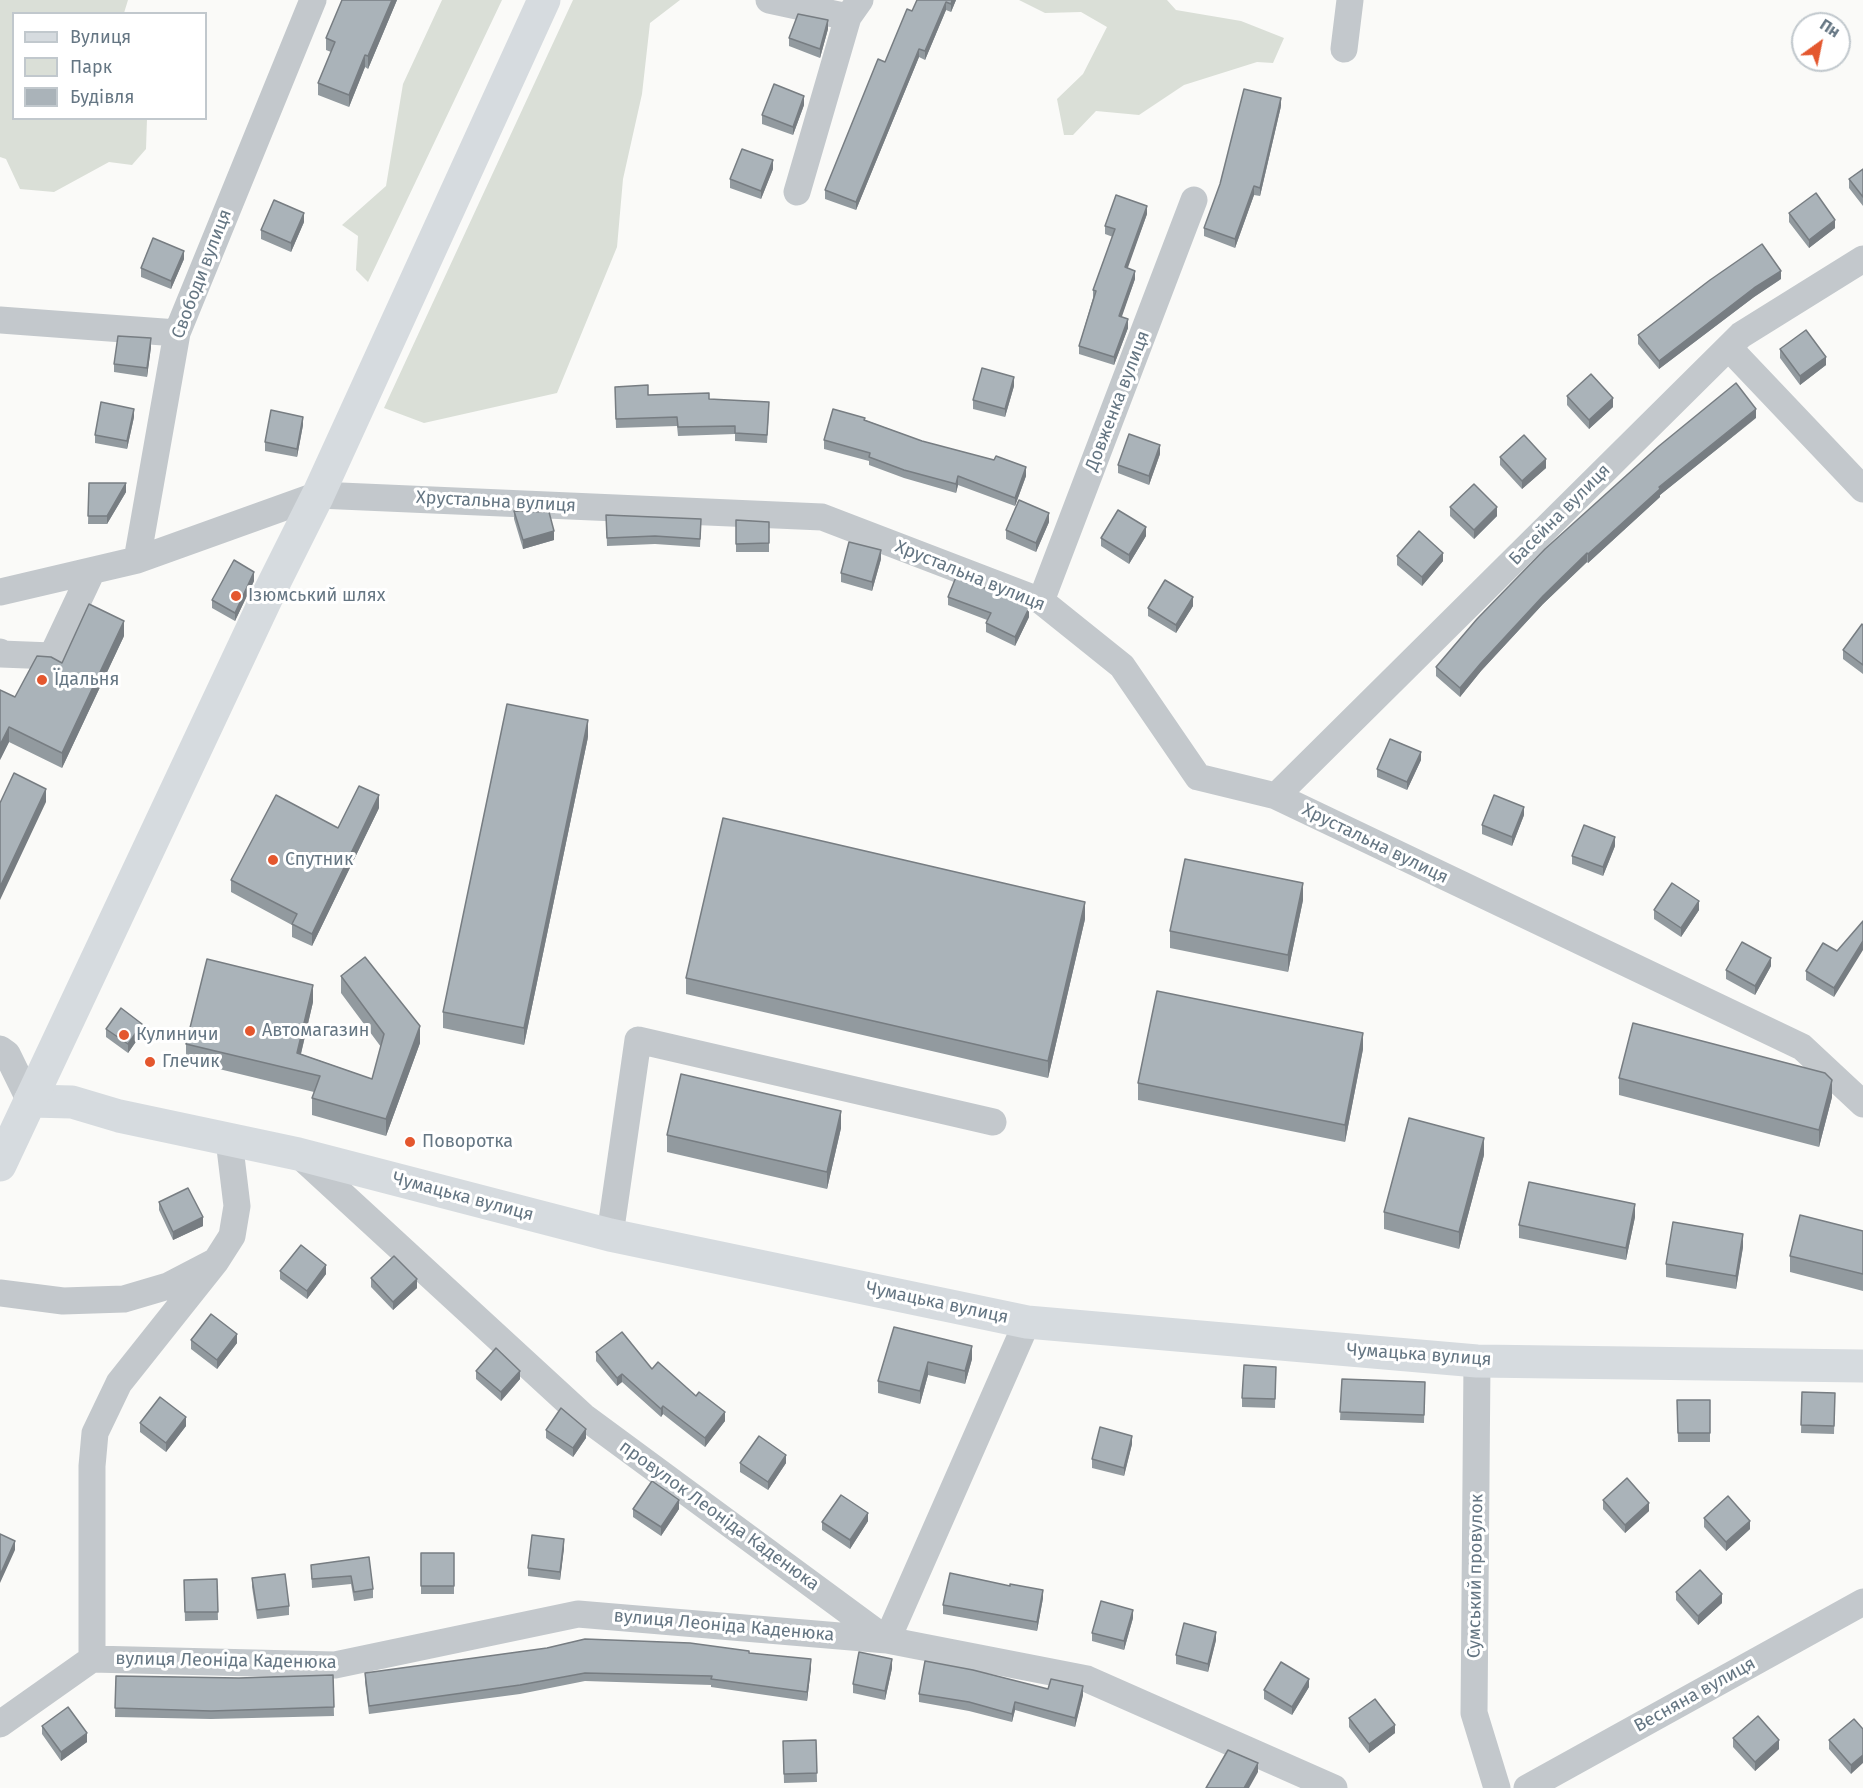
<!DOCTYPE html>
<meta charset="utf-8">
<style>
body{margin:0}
#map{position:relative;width:1863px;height:1788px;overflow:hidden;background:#fafaf8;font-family:"Fira Sans",sans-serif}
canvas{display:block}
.legend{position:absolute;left:12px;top:12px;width:195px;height:108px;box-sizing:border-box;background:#fff;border:2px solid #c1c8cd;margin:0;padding:8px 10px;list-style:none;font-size:18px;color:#657683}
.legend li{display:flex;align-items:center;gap:12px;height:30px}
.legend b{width:30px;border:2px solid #c1c8cd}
.north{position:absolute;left:1791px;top:12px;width:60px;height:60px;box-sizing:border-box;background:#fff;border:2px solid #c1c8cd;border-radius:50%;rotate:33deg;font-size:16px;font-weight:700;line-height:24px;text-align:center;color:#657683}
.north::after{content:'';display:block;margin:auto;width:21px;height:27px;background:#e4572e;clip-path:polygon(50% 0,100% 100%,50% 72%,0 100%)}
</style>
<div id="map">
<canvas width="1863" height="1788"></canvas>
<ul class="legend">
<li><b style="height:8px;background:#d6dbdf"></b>Вулиця</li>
<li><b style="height:16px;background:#dadfd7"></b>Парк</li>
<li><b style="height:16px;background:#aab3b9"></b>Будівля</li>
</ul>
<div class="north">Пн</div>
</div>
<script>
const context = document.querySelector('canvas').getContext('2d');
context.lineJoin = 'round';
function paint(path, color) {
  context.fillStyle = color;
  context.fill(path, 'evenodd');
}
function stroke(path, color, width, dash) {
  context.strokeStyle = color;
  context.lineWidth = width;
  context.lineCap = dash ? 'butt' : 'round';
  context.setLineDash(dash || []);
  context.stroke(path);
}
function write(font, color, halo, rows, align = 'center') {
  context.font = font + ' "Fira Sans",sans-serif';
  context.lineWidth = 6;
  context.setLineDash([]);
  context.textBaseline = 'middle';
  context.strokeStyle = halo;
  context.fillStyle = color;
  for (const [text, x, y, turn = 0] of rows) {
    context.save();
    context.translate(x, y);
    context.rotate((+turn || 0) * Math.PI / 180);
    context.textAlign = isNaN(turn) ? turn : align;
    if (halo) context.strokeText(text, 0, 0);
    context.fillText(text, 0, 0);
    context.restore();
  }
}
paint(new Path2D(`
 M0 0H128L124 13 14 14V118L147 119 146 149 132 165 109 162 54 192 20 189 6 159 0 157Z
 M442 0H502L368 282 356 270 358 236 342 225 386 186 403 84Z
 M573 0H680L650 23 642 94 623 179 617 247 557 393 424 423 384 408Z
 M1019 0H1167L1176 10 1241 21 1284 38 1273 63 1257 62 1184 85 1139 115 1096 111 1073 135H1064L1057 99 1083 74 1107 27 1081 12 1045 13Z`), '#dadfd7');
stroke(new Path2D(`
 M769 0 848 17
 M1344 49 1350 0
 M797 192 848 17 860 0
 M0 320 177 333
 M1729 348 1863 489
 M137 560 177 333 313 0
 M0 592 137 560 318 495 822 517 1041 601 1122 666 1198 777 1276 796 1802 1047 1863 1104
 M1041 601 1194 200
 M0 652 1 654 52 656 92 571
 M1276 796 1741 335 1863 259
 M0 1049 7 1054 30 1101
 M298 1154 583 1416 887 1640 1027 1322
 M610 1235 638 1040 993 1122
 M0 1293 63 1301 124 1299 168 1286 216 1261 232 1236 237 1206 229 1140
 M1477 1361 1474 1713 1497 1788
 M92 1659 335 1665 578 1614 887 1640 1087 1679 1334 1788
 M0 1724 92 1659V1466L95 1433 119 1383 216 1261
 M1527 1788 1863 1602`), '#c3c8cc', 27);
stroke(new Path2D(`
 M30 1101 72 1102 119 1116 298 1154 610 1235 1027 1322 1477 1361 1863 1366`), '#d6dbdf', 33);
stroke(new Path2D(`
 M0 1165 267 597 318 495 544 0`), '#d6dbdf', 33);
paint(new Path2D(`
 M342 0H397L368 69 365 67 349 107 318 95V83L331 52 326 50V38Z
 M917 0H956L951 12 946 10 925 60 919 57 856 210 825 199V190L885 62 912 11Z
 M828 29 820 58 789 46V38Z
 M804 105 793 135 762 124V115Z
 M1281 106 1260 196 1254 195 1235 248 1204 236V228Z
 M773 169 761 199 730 188V179Z
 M1863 169V206L1849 188V179Z
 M1789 213 1835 228 1809 248 1789 222Z
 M1147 214 1127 268 1135 279 1121 317 1128 328 1114 365 1079 354V346L1093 298V290L1113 237 1105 234V226Z
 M304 222 291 252 261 239V230Z
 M184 259 171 289 141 277V268Z
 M1781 279 1754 297 1659 369 1638 344V335Z
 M151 347 147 377 114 372V364Z
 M1780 349 1826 365 1800 385 1780 358Z
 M1014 386 1005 417 973 409V400Z
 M615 387 648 395 709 399 769 410 767 443 735 441V434L678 436 677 426 616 428Z
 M1567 396 1613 407 1589 429 1567 405Z
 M134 417 127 449 95 443V435Z
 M1756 418 1660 495V497L1588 563 1587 562 1543 604 1481 671 1460 697 1436 676V667Z
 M865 420 922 441 1026 476 1015 506 958 485 956 493 904 478 869 465V461L824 449V440Z
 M303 425 297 457 265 451V442Z
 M1160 454 1149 485 1118 473V465Z
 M1500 457 1546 468 1522 489 1500 465Z
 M89 483 126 492 107 524H88Z
 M1450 507 1497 516 1474 539 1450 516Z
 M514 511 554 540 523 549 514 519Z
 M606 515 701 527 700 547 655 544 607 546Z
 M736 520 769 522V552H736Z
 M1049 522 1036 552 1006 539V530Z
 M1146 536 1129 564 1101 546V538Z
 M1397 556 1443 561 1422 586 1397 565Z
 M881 559 872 591 841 582V573Z
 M254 581 235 621 212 608V600Z
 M948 597 1029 617 1015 646 986 632V623L987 620 948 605Z
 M1193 606 1176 633 1148 616V608Z
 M1863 625V674L1843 659V650Z
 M124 636 62 768 9 742 0 760 15 697 62 663Z
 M588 737 524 1045 443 1028V1012Z
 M1421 760 1407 790 1377 777V769Z
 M379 808 312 946 292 937V925L231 892V880Z
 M1524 815 1512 846 1482 834V825Z
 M1615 846 1603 876 1572 864V856Z
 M1303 900 1288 972 1170 948V931Z
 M1654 910H1699L1681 937 1654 919Z
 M1085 919 1048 1078 686 994V978Z
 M1837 951 1834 997 1806 980V971Z
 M1771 966 1755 995 1726 979V970Z
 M341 976 420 1043 386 1136 312 1115V1098L314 1092 186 1061V1044L313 1002 301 1054 372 1079 381 1047 341 993Z
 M106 1029 142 1033 128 1053 106 1037Z
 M1363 1049 1345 1142 1138 1100V1083Z
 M1619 1078 1832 1097 1819 1147 1619 1095Z
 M841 1128 827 1189 667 1152V1135Z
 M1484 1155 1459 1249 1384 1229V1212Z
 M159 1202 203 1226 173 1240 159 1210Z
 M1635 1217 1626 1260 1519 1238V1225Z
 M1863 1231V1291L1790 1272V1256Z
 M1743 1247 1736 1289 1666 1277V1264Z
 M280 1271 326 1274 307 1299 280 1279Z
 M371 1278 417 1288 393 1310 371 1287Z
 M191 1340 237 1343 217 1369 191 1349Z
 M972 1346V1359L965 1384 928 1375 920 1404 878 1393V1381Z
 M596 1352 652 1369 725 1421 705 1447 663 1414 661 1417 622 1382 617 1386 596 1361Z
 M1276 1367 1275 1408 1242 1407V1398Z
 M476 1371 520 1379 501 1401 476 1379Z
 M1342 1379 1425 1382 1424 1423 1340 1420Z
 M1802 1392 1835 1393 1834 1434 1801 1433Z
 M1677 1400H1710V1442H1678Z
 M140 1423 186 1426 166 1452 140 1432Z
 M546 1430 586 1438 573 1457 546 1438Z
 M1132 1444 1124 1476 1092 1468V1459Z
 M740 1463H786L768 1490 740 1472Z
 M1603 1500 1649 1511 1625 1533 1603 1509Z
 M633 1509H679L661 1536 633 1517Z
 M1704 1518 1750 1529 1726 1551 1704 1527Z
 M868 1521 850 1549 822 1530V1522Z
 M564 1548 560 1580 528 1576V1568Z
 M421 1553H454V1594H421Z
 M369 1557 373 1589V1598L354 1601 351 1584 312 1588 311 1565Z
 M252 1578 289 1606V1615L257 1619 252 1587Z
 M217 1579 218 1620 185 1621 184 1580Z
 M1010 1586 1043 1598 1037 1631 943 1614V1605Z
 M1676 1592 1722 1603 1698 1625 1676 1600Z
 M1133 1618 1124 1650 1092 1641V1633Z
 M1216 1640 1208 1672 1176 1664V1655Z
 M749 1653 811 1668 807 1701 711 1687V1685L585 1681 520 1694 369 1714 365 1682V1673Z
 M892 1668 885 1700 853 1693V1684Z
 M333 1675 334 1716 211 1719 115 1717 116 1676 239 1678Z
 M1309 1687 1292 1715 1264 1699V1690Z
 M1048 1689 1083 1695 1075 1727 1015 1710 1012 1722 969 1711 919 1702V1694Z
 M1349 1718 1395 1733 1369 1753 1349 1727Z
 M1854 1719 1851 1774 1829 1749V1740Z
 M42 1726 87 1742 61 1761 42 1734Z
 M1733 1738 1779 1749 1755 1771 1733 1747Z
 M816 1740 817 1782 784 1783 783 1741Z`), '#929a9f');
paint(new Path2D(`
 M392 0H397L368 69V56Z
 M952 0H956L951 12V4Z
 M946 2V10L925 60V51Z
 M828 20V29L820 58V49Z
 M919 49V57L856 210V202Z
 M365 55V67L349 107V95Z
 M804 96V105L793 135V127Z
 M1281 98V106L1260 196V188Z
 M773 160V169L761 199V191Z
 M1254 186V195L1235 248V239Z
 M1147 206V214L1125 276V267Z
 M304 213V222L291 252V243Z
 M1835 220V228L1809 248V240Z
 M184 251V259L171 289V281Z
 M1135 271V279L1119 325V316Z
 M1781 271V279L1754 297 1659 369V361L1754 288Z
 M1128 319V328L1114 365V357Z
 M151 338V347L147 377V368Z
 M1826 357V365L1800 385V376Z
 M1014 377V386L1005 417V409Z
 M1613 398V407L1589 429V420Z
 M134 409V417L127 449V441Z
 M1756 409V418L1660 495V497L1588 563V554L1659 487Z
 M303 417V425L297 457V449Z
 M1160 445V454L1149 485V476Z
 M1546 459V468L1522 489V481Z
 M1026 467V476L1015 506V498Z
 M958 476V485L956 493V484Z
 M126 483V492L107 524V516Z
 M1497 507V516L1474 539V530Z
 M1049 513V522L1036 552V543Z
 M1146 527V536L1129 564V555Z
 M554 531V540L523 549V540Z
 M881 550V559L872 591V582Z
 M1443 553V561L1422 586V577Z
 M1587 553V562L1543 604 1481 671 1460 697V688L1481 663 1543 596Z
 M254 572V581L235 621V613Z
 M1193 597V606L1176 633V625Z
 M1029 608V617L1015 646V637Z
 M124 621V636L62 768V753Z
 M588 720V737L524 1045V1028Z
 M9 727V742L0 760V745Z
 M1421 752V760L1407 790V782Z
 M46 789V802L0 900V887Z
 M379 795V808L312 946V934Z
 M1524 807V815L1512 846V837Z
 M1615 837V846L1603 876V867Z
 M1303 883V900L1288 972V955Z
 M1699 901V910L1681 937V928Z
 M1085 902V919L1048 1078V1061Z
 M1863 941V950L1834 997V988Z
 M1771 958V966L1755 995V986Z
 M313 985V1002L297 1070V1053Z
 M142 1024V1033L128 1053V1044Z
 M420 1026V1043L386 1136V1119Z
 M1363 1033V1049L1345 1142V1125Z
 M1832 1080V1097L1819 1147V1130Z
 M841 1111V1128L827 1189V1172Z
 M1484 1138V1155L1459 1249V1232Z
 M1635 1204V1217L1626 1260V1248Z
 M203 1217V1226L173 1240V1232Z
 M1743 1234V1247L1736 1289V1276Z
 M326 1265V1274L307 1299V1291Z
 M417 1279V1288L393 1310V1302Z
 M237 1334V1343L217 1369V1360Z
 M972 1346V1359L965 1384V1371Z
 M928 1362V1375L920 1404V1391Z
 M520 1371V1379L501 1401V1392Z
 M622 1374V1382L617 1386V1378Z
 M663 1406V1414L661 1417V1409Z
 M725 1412V1421L705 1447V1438Z
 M186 1417V1426L166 1452V1443Z
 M586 1429V1438L573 1457V1448Z
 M1132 1436V1444L1124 1476V1468Z
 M786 1455V1463L768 1490V1482Z
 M679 1500V1509L661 1536V1527Z
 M1649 1503V1511L1625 1533V1525Z
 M868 1513V1521L850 1549V1540Z
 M1750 1521V1529L1726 1551V1542Z
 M564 1539V1548L560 1580V1572Z
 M15 1541V1550L0 1583V1575Z
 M1043 1590V1598L1037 1631V1622Z
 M1722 1594V1603L1698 1625V1616Z
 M1133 1610V1618L1124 1650V1641Z
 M1216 1632V1640L1208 1672V1664Z
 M811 1659V1668L807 1701V1692Z
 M892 1659V1668L885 1700V1691Z
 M1309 1679V1687L1292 1715V1707Z
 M1083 1686V1695L1075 1727V1718Z
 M1015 1702V1710L1012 1722V1714Z
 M1395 1725V1733L1369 1753V1744Z
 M87 1733V1742L61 1761V1752Z
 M1779 1740V1749L1755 1771V1762Z
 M1863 1755V1763L1851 1774V1765Z
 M1258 1763V1772L1249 1788H1244Z`), '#777d82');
const building = new Path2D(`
 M342 0H392L368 56 365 55 349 95 318 83 335 42 326 38Z
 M917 0H952L951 4 946 2 925 51 919 49 856 202 825 190 878 59 885 62 907 9 912 11Z
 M798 14 828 20 820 49 789 38Z
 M774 84 804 96 793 127 762 115Z
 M1244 89 1281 98 1260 188 1254 186 1235 239 1204 228 1220 184Z
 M742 149 773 160 761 191 730 179Z
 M1863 169V197L1849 179Z
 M1816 193 1835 220 1809 240 1789 213Z
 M1116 195 1147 206 1125 267 1135 271 1119 316 1128 319 1114 357 1079 346 1096 291 1093 290 1115 229 1105 226Z
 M274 200 304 213 291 243 261 230Z
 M153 238 184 251 171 281 141 268Z
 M1762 244 1781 271 1754 288 1659 361 1638 335 1710 280Z
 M1806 330 1826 357 1800 376 1780 349Z
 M118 336 151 338 147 368 114 364Z
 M982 368 1014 377 1005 409 973 400Z
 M1591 374 1613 398 1589 420 1567 396Z
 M1736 383 1756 409 1659 487 1660 489 1588 554 1587 553 1543 596 1481 663 1460 688 1436 667 1477 619 1545 549 1659 446Z
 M648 385V395L709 393V399L769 402 767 435 735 433V426L678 427 677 417 616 419 615 387Z
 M101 402 134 409 127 441 95 435Z
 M833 409 865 418 864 420 922 441 994 460 996 456 1026 467 1015 498 958 476 956 484 904 470 869 457 870 453 824 440Z
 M271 410 303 417 297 449 265 442Z
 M1129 434 1160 445 1149 476 1118 465Z
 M1524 435 1546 459 1522 481 1500 457Z
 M89 483H126L107 516H88Z
 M1474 484 1497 507 1474 530 1450 507Z
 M1019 500 1049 513 1036 543 1006 530Z
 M1118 510 1146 527 1129 555 1101 538Z
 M514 511 549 512 554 531 523 540Z
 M606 515 701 519 700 539 655 536 607 538Z
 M736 520 769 522V543L736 544Z
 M1419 531 1443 553 1422 577 1397 556Z
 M849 542 881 550 872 582 841 573Z
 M234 560 254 572 235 613 212 600Z
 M956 577 998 593 1029 608 1015 637 986 623 991 613 948 597Z
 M1165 580 1193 597 1176 625 1148 608Z
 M89 604 124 621 62 753 9 727 0 745V690L15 697 37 656 51 657 62 663Z
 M1862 624 1863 625V665L1843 650Z
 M507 704 588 720 524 1028 443 1012Z
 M1390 739 1421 752 1407 782 1377 769Z
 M14 773 46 789 0 887V803Z
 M359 786 379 795 312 934 292 924 297 914 231 880 276 795 338 828Z
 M1494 795 1524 807 1512 837 1482 825Z
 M723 818 1085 902 1048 1061 686 978Z
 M1584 825 1615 837 1603 867 1572 856Z
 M1185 859 1303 883 1288 955 1170 931Z
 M1672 883 1699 901 1681 928 1654 910Z
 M1863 921V941L1834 988 1806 971 1823 943 1837 951Z
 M1742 942 1771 958 1755 986 1726 970Z
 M365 957 420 1026 386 1119 312 1098 320 1076 186 1044 207 959 313 985 297 1053 372 1079 384 1034 341 976Z
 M1157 991 1363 1033 1345 1125 1138 1083Z
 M121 1008 142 1024 128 1044 106 1029Z
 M1633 1023 1825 1073 1832 1080 1819 1130 1619 1078Z
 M681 1074 841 1111 827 1172 667 1135Z
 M1409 1118 1484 1138 1459 1232 1384 1212Z
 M1529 1182 1635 1204 1626 1248 1519 1225Z
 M188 1188 203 1217 173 1232 159 1202Z
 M1800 1215 1863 1231V1274L1790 1256Z
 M1673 1222 1743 1234 1736 1276 1666 1264Z
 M301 1245 326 1265 307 1291 280 1271Z
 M394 1256 417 1279 393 1302 371 1278Z
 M211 1314 237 1334 217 1360 191 1340Z
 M894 1327 972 1346 965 1371 928 1362 920 1391 878 1381Z
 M622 1332 652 1369 658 1362 696 1396 699 1392 725 1412 705 1438 663 1406 661 1409 622 1374 617 1378 596 1352Z
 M496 1348 520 1371 501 1392 476 1371Z
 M1244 1365 1276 1367 1275 1399 1242 1398Z
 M1342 1379 1425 1382 1424 1415 1340 1412Z
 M1802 1392 1835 1393 1834 1426 1801 1425Z
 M160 1397 186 1417 166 1443 140 1423Z
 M1677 1400H1710V1433H1678Z
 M561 1408 586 1429 573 1448 546 1430Z
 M1100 1427 1132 1436 1124 1468 1092 1459Z
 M759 1436 786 1455 768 1482 740 1463Z
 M1627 1478 1649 1503 1625 1525 1603 1500Z
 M652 1481 679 1500 661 1527 633 1509Z
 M841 1495 868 1513 850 1540 822 1522Z
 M1728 1496 1750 1521 1726 1542 1704 1518Z
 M0 1534 15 1541 0 1575Z
 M532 1535 564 1539 560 1572 528 1568Z
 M421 1553H454V1586H421Z
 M369 1557 373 1589 354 1592 351 1576 312 1579 311 1565Z
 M1700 1570 1722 1594 1698 1616 1676 1592Z
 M950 1573 1010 1586V1584L1043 1590 1037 1622 943 1605Z
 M285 1574 289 1606 257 1610 252 1578Z
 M217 1579 218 1612H185L184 1580Z
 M1101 1601 1133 1610 1124 1641 1092 1633Z
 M1184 1623 1216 1632 1208 1664 1176 1655Z
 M585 1639 690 1643 749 1651V1653L811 1659 807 1692 711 1679 712 1676 585 1673 520 1685 369 1706 365 1673 547 1648Z
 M859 1652 892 1659 885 1691 853 1684Z
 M925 1661 973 1670 1048 1689 1051 1679 1083 1686 1075 1718 1015 1702 1012 1714 969 1702 919 1694Z
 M1281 1662 1309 1679 1292 1707 1264 1690Z
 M333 1675 334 1707 211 1711 115 1708 116 1676 239 1678Z
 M1375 1699 1395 1725 1369 1744 1349 1718Z
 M68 1707 87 1733 61 1752 42 1726Z
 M1758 1716 1779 1740 1755 1762 1733 1738Z
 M1854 1719 1863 1729V1755L1851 1765 1829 1740Z
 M816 1740 817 1773 784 1774 783 1741Z
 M1228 1750 1258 1763 1244 1788H1206Z`);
paint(building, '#aab3b9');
stroke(building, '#777d82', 1.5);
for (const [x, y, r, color] of [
 [236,596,6,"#e4572e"],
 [42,680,6,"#e4572e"],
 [273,860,6,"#e4572e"],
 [250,1031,6,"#e4572e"],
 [124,1035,6,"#e4572e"],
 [150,1062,6,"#e4572e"],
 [410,1142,6,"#e4572e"]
]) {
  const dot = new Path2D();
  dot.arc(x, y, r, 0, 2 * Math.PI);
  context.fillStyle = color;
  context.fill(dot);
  stroke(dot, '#fff', 2);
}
write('18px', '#657683', '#fff', [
 ["Свободи вулиця",202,274,-69],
 ["Довженка вулиця",1118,401,-69],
 ["Хрустальна вулиця",496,502,3],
 ["Басейна вулиця",1560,515,-45],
 ["Хрустальна вулиця",970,576,22],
 ["Хрустальна вулиця",1375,844,26],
 ["Чумацька вулиця",463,1197,15],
 ["Чумацька вулиця",937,1303,12],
 ["Чумацька вулиця",1419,1355,4],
 ["провулок Леоніда Каденюка",719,1516,36],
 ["Сумський провулок",1476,1576,-89],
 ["вулиця Леоніда Каденюка",724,1626,5],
 ["вулиця Леоніда Каденюка",226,1661,1],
 ["Весняна вулиця",1695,1695,-29]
]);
write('18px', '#657683', '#fff', [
 ["Ізюмський шлях",248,596],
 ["Їдальня",54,680],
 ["Спутник",285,860],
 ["Автомагазин",262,1031],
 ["Кулиничи",136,1035],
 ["Глечик",162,1062],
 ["Поворотка",422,1142]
], 'left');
</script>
